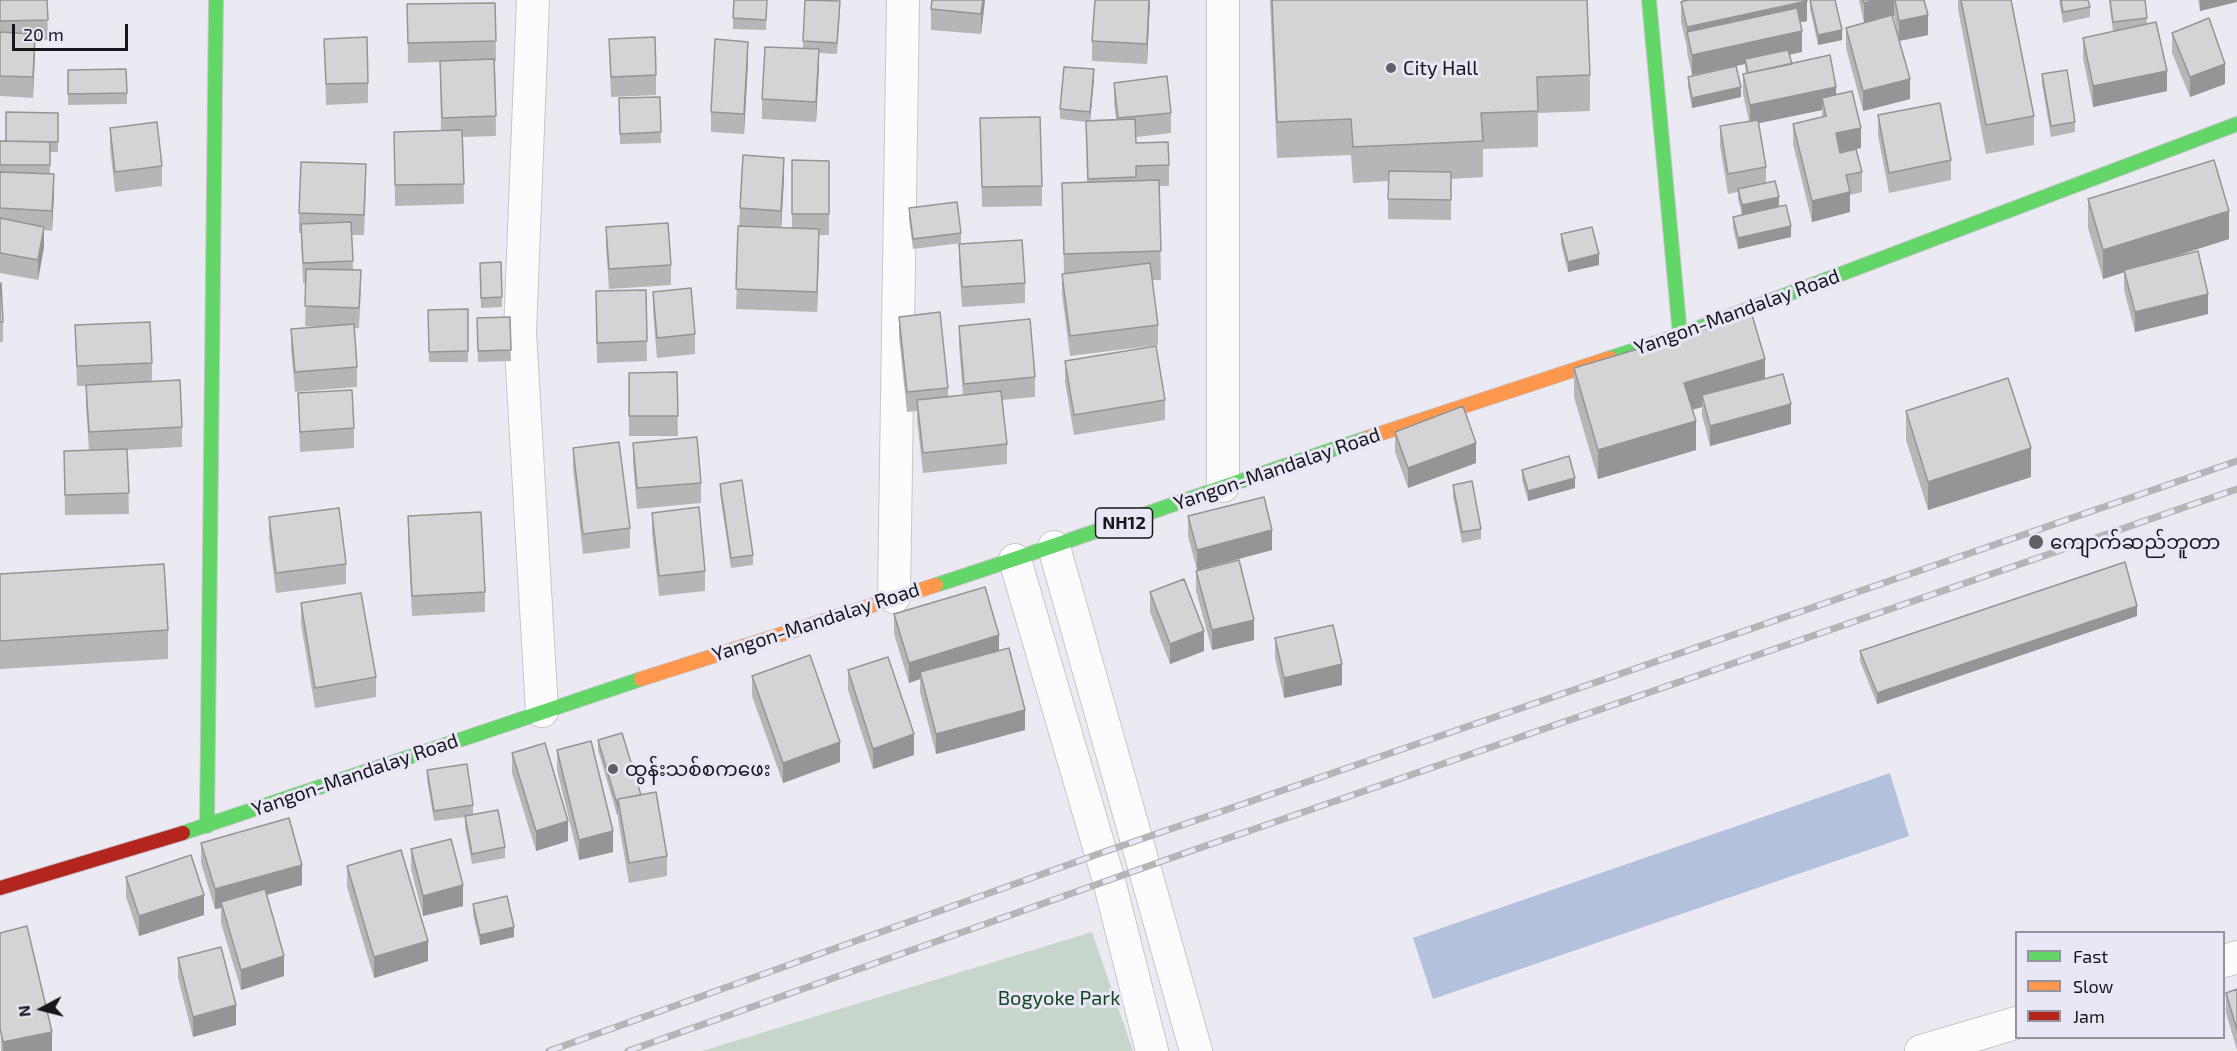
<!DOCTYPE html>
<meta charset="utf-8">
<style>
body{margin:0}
#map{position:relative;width:2237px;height:1051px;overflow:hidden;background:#ebeaf2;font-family:"Exo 2",sans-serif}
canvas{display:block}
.legend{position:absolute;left:2015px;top:931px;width:210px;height:108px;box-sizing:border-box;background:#e9e6f5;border:2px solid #95939e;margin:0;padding:8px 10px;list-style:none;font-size:18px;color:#17161b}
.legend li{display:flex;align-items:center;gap:12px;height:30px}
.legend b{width:30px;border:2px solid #95939e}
.north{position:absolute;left:12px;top:979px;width:60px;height:60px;-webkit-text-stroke:4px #e9e6f5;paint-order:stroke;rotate:263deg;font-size:16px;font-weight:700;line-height:24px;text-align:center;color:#17161b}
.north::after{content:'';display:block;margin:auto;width:21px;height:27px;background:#17161b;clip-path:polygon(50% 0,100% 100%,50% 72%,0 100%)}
.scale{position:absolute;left:12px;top:24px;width:116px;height:27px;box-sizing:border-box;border:3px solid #17161b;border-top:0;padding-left:8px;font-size:18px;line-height:21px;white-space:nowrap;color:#17161b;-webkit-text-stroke:4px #e9e6f5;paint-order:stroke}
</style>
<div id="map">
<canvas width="2237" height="1051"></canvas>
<ul class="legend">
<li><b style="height:8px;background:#63d668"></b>Fast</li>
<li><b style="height:8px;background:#ff974d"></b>Slow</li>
<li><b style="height:8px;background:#b3261e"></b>Jam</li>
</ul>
<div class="north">N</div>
<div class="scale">20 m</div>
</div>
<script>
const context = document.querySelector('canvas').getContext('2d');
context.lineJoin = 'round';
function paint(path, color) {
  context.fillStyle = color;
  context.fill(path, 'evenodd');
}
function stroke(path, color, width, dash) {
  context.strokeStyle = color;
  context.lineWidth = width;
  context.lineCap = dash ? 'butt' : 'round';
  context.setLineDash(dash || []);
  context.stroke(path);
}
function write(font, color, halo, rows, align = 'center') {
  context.font = font + ' "Exo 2","Noto Sans Myanmar",sans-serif';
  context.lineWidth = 6;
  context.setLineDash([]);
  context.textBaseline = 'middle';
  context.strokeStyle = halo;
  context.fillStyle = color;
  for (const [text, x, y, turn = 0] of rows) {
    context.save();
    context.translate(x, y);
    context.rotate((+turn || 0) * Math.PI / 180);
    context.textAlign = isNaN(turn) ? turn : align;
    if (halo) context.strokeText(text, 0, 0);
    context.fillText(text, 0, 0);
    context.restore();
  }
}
paint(new Path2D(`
 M1092 932 1133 1051H702Z`), '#c6d6ca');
paint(new Path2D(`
 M1890 773 1909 836 1433 999 1413 938Z`), '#b3c1dd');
const street = new Path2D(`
 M533 0 520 332 542 711
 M1223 486V0
 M1054 547 1196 1051
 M1015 560 1109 881 1152 1051
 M894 597 903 0
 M2224 961 2237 957
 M1921 1051 2016 1023`);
const fast = new Path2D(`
 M1649 0 1680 335
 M1610 358 1680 335 2237 124
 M936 585C1082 538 1225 485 1370 437
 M207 826 216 0
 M183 833 641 679`);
const slow = new Path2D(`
 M1370 437 1610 358
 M641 679 936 585`);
const jam = new Path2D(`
 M0 888 183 833`);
stroke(street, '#c6c6cb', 34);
stroke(fast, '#c6c6cb', 16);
stroke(slow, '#c6c6cb', 16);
stroke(jam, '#c6c6cb', 16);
stroke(street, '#fcfcfd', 32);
stroke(fast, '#63d668', 14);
stroke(slow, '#ff974d', 14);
stroke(jam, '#b3261e', 14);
const rail = new Path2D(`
 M549 1051 1101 853 2237 461
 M628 1051 1188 852 2237 489`);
stroke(rail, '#b5b5b6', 7);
stroke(rail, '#e9e6f5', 4.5, [14]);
paint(new Path2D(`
 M0 0H47L48 40H35L33 98 0 96Z
 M767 0 766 30 733 29V18Z
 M985 0 981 34 931 30V9Z
 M1150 0 1147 64 1092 61V41Z
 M1270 0H1587L1590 75V111L1538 113V147L1483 149V177L1451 179V220L1388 219V181L1353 183 1351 155 1277 158Z
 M1682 0H1807V21L1800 22 1802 52 1790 54 1792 64 1836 94 1861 148 1856 149 1862 172V192L1850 195V212L1812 222 1793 144V124L1822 117V110L1759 123 1766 167V183L1779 207 1791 237 1738 249 1733 228V217L1742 215 1738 199V192L1728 194 1720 146V126L1749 121 1743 94V74H1746L1745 64 1692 75 1687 52V47L1681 22V2L1682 1Z
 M1810 0 1842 40 1818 45 1810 9Z
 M1859 0H1924L1928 35 1899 41 1894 16H1893L1910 99 1863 111 1846 48V28L1864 23Z
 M1958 0H2011L2034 116V145L1986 154 1958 9Z
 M2059 0H2088L2090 7V17L2063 23Z
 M2109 0H2145L2147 24 2167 91 2093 107 2083 58V38L2113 32Z
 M2198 0H2237L2200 11Z
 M495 3 496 61H495L496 136 463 137 464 204 395 206 394 132 441 131 440 62 408 63 407 4Z
 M840 12 837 54 819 53 816 122 762 119V99L803 49V41Z
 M2172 33 2225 84 2190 97 2172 53Z
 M324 39 368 83V103L326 105Z
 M609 39 656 75V95L611 97Z
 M748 62 744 134 711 132V112Z
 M68 70 127 93V104L68 105Z
 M2042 74 2075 122V132L2051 137 2042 84Z
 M1688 77 1741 97 1692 108 1688 87Z
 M1094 80 1090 120 1116 119 1114 103V83L1171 113V133L1136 137V143L1169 165V186H1159L1161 280H1152L1158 325V345L1070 356 1062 294V274H1064L1062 183 1087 182 1086 122 1060 119V109Z
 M660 97 661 143 620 144 619 98Z
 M58 113V152H50V174L54 194 52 231 44 230V247L38 280 0 273V141H6Z
 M1878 115 1951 160V180L1889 193 1878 135Z
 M980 118 1042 186V206L982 207Z
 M110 128 162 166V186L115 192 110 148Z
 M792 160 829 161V235H819L817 312 736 309 740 208 784 178 781 228H792Z
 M366 184 364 235H352L353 270 361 290 359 328H354L357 367V387L295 392 291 349V329L318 327 305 326 306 283H303L301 233H299V213Z
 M2088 199 2229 239 2160 261 2208 314 2135 332 2124 290V272L2103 279 2088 228Z
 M909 208 961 233V243L913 249 909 219Z
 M606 227 671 265V285L609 289 606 247Z
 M1561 234 1599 265 1568 272 1561 244Z
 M959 244 1025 283V303L962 307 959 265Z
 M501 262 502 307 481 308 480 263Z
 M0 284 3 322V342H0Z
 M646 290 647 361 597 363 596 312Z
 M653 292 695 334V354L657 358 653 312Z
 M468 309V362H429L428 310Z
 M510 317 511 361 478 362 477 318Z
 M899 317 948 388V396L963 395 959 346V326L1035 377V397L1002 400 1007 444V464L923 473 917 420V411L907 412 899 337Z
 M75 325 152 363V381L182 427V447L127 450 129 514 65 515 64 451 89 450 86 405V386H77Z
 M1065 361 1165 400V420L1074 435 1065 382Z
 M1574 368 1765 378 1791 424 1710 446 1702 415V407L1692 410 1696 450 1598 479 1574 397Z
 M677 372 678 436H629V373Z
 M298 393 354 428V448L300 452Z
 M1906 411 2031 477 1928 510 1906 440Z
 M1395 432 1476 463 1408 488 1395 452Z
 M633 443 701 483V503L637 509 633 463Z
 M573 448 630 528V548L583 554 573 468Z
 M1522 470 1575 488 1528 501 1522 480Z
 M720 484 753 555V565L731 568 720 494Z
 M1453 485 1481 529V539L1462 543 1453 496Z
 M652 513 705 571V591L659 596 652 533Z
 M408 516 485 592V612L412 616 408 536Z
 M1188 516 1272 550 1197 570 1188 536Z
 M269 517 346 564V584L276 593 269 537Z
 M1196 571 1254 640 1212 650 1196 591Z
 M0 574 168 630V659L0 669Z
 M1150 592 1204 651 1170 664 1150 612Z
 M301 603 376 677V697L315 708 301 624Z
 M894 614 999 650 1025 730 936 754 920 692V679L909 683 894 634Z
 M2137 616 1877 704 1860 661V651Z
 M1275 638 1342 685 1284 698 1275 658Z
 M848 670 914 755 873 769 848 690Z
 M752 676 840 762 783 783 752 696Z
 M598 740 641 795 667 856V876L629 883 618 819V814L617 815 598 750Z
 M557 750 613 852 579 860 557 770Z
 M512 753 568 841 536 851 512 773Z
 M427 770 473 805V815L505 847V858L472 864 465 827V817L434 821 427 780Z
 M201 843 302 885 267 895 284 976 241 990 221 923V908L215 909 201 863Z
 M411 849 463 906 423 916 411 869Z
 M347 866 428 961 374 978 347 887Z
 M126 877 204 915 139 936 126 897Z
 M473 904 514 937 480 945 473 914Z
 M0 933 52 1051H1Z
 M178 958 236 1025 193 1037 178 978Z
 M2237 989V1050L2226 1013V993Z`), '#b8b5b6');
paint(new Path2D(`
 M983 0H985L981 34V14Z
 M1149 0H1150L1147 64V44Z
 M1876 0H1894V16L1864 23V3Z
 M2200 0H2237V2L2200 11Z
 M1807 1V21L1690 46 1687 32V47V27Z
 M1928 15V35L1899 41V21Z
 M1842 30V40L1818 45V35Z
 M1802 31V52L1746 64 1745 59V64L1692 75V55Z
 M35 34V54L33 98V77Z
 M748 42V62L744 134V114Z
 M819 49V69L816 122V102Z
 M2225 64V84L2190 97V77Z
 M1094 69V80L1090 122V112Z
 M2167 71V91L2093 107V86Z
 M1910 79V99L1863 111V91Z
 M1741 87V97L1692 108V98Z
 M1836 87V107L1822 98V110L1750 125V105Z
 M1861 128V148L1836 153V133Z
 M784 158V178L781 231V211Z
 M54 174V194L52 231V211Z
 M1850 192V212L1812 222V201Z
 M1779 197V207L1742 216V205Z
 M2229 211V239L2103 279V250Z
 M1791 226V237L1738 249V238Z
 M44 227V247L38 280V260Z
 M819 229V249L817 312V292Z
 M1599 254V265L1568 272V262Z
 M2208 294V314L2135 332V312Z
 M1765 359V388L1702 395V407L1684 412V383Z
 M1791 404V424L1710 446V426Z
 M1696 421V450L1598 479V450Z
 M1476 443V463L1408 488V468Z
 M2031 448V477L1928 510V482Z
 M1575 478V488L1528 501V491Z
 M1272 530V550L1197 570V550Z
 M2137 606V616L1877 704V693Z
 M1254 620V640L1212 650V630Z
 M1204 631V651L1170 664V644Z
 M999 635V655L920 672V679L909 683V663Z
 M1342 664V685L1284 698V678Z
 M1025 710V730L936 754V734Z
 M914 734V755L873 769V749Z
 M840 742V762L783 783V763Z
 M617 804H618V814L617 815Z
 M568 821V841L536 851V831Z
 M613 831V852L579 860V840Z
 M302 865V885L222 907 221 902V908L215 909V889Z
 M463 885V906L423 916V896Z
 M204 895V915L139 936V916Z
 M514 927V937L480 945V935Z
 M428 941V961L374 978V957Z
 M284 956V976L241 990V970Z
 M236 1005V1025L193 1037V1017Z
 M52 1032V1051H3V1042Z`), '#969494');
const building = new Path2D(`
 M0 0H47L48 20 0 21Z
 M734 0H767L766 20 733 18Z
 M805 0 840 1 837 43 803 41Z
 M932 0H983L981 14 931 9Z
 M1095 0H1149L1147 44 1092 41Z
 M1272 0H1587L1590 75 1537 77 1538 111 1481 113 1483 141 1353 147 1351 119 1277 122Z
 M1688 0H1807V1L1687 27 1681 2Z
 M1810 0H1835L1842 30 1818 35Z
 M1863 0H1876L1864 3Z
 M1895 0H1924L1928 15 1899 21Z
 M1961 0H2011L2034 116 1986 125Z
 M2061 0H2088L2090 7 2063 12Z
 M2110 0H2145L2147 18 2113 22Z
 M495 3 496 41 408 43 407 4Z
 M1797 8 1802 31 1692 55 1687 32Z
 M1892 15 1910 79 1863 91 1846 28Z
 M2209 18 2225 64 2190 77 2172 33Z
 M2156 22 2167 71 2093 86 2083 38Z
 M0 32 35 34 33 77 0 76Z
 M367 37 368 83 326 84 324 39Z
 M655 37 656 75 611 77 609 39Z
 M715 39 748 42 744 114 711 112Z
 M765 47 819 49 816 102 762 99Z
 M1788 50 1792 64 1748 73 1745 59Z
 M1830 55 1836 87 1750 105 1743 74Z
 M494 59 496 116 442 118 440 61Z
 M1736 66 1741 87 1692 98 1688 77Z
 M1064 67 1094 69 1090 112 1060 109Z
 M126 69 127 93 68 94V70Z
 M2067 70 2075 122 2051 126 2042 74Z
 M1167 76 1171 113 1118 118 1114 83Z
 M1852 91 1861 128 1836 133 1840 153 1856 149 1862 172 1846 175 1850 192 1812 201 1793 124 1826 116 1822 98Z
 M660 97 661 132 620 134 619 98Z
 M1940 103 1951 160 1889 173 1878 115Z
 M6 112 58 113V142L6 141Z
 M1040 117 1042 186 982 187 980 118Z
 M1135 119 1136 143 1168 142 1169 165 1136 166V177L1088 179 1086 121Z
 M1758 120 1766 167 1728 174 1720 126Z
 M157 122 162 166 115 172 110 128Z
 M462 130 464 184 395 185 394 132Z
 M0 141 50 142V165H0Z
 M743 155 784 158 781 211 740 208Z
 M792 160 829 161V214H792Z
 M2214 160 2229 211 2103 250 2088 199Z
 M301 162 366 164 364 215 299 213Z
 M1389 171 1451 172V200L1388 199Z
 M0 172 54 174 52 211 0 208Z
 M1159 180 1161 251 1064 254 1062 183Z
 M1775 181 1779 197 1742 205 1738 189Z
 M957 202 961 233 913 239 909 208Z
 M1786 205 1791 226 1738 238 1733 217Z
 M0 218 44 227 38 260 0 253Z
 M351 222 353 261 303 263 301 224Z
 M668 223 671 265 609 269 606 227Z
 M738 226 819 229 817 292 736 289Z
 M1592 227 1599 254 1568 262 1561 234Z
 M1022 240 1025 283 962 287 959 244Z
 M2198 251 2208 294 2135 312 2124 270Z
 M501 262 502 297 481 298 480 263Z
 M1150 263 1158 325 1070 336 1062 274Z
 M306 269 361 270 359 308 305 306Z
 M1 283 3 322H0V284Z
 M691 288 695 334 657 338 653 292Z
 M646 290 647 341 597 343 596 291Z
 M468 309V351L429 352 428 310Z
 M940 312 948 388 907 392 899 317Z
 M1752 315 1765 359 1684 383 1696 421 1598 450 1574 368Z
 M510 317 511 350 478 351 477 318Z
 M1030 319 1035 377 964 384 959 326Z
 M150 322 152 363 77 366 75 325Z
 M354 324 357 367 295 372 291 329Z
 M1156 346 1165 400 1074 415 1065 361Z
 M677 372 678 416H629V373Z
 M1783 374 1791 404 1710 426 1702 395Z
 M2008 378 2031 448 1928 482 1906 411Z
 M180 380 182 427 89 432 86 385Z
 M352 390 354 428 300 432 298 393Z
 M1001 391 1007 444 923 453 917 400Z
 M1463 406 1476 443 1408 468 1395 432Z
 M697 437 701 483 637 488 633 443Z
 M619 442 630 528 583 534 573 448Z
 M127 449 129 493 65 495 64 451Z
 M1569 456 1575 478 1528 491 1522 470Z
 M742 480 753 555 731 558 720 484Z
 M1472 481 1481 529 1462 532 1453 485Z
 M1264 497 1272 530 1197 550 1188 516Z
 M699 507 705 571 659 576 652 513Z
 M339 508 346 564 276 573 269 517Z
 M481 512 485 592 412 596 408 516Z
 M1239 560 1254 620 1212 630 1196 571Z
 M2125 562 2137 606 1877 693 1860 651Z
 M164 564 168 630 0 641V574Z
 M1184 579 1204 631 1170 644 1150 592Z
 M985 587 999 635 909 663 894 614Z
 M361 593 376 677 315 688 301 603Z
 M1333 625 1342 664 1284 678 1275 638Z
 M1009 648 1025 710 936 734 920 672Z
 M810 655 840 742 783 763 752 676Z
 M888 657 914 734 873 749 848 670Z
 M622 733 641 795 618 799V804H617L598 740Z
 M591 741 613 831 579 840 557 750Z
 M545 743 568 821 536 831 512 753Z
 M467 764 473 805 434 811 427 770Z
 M656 792 667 856 629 863 618 799Z
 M498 810 505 847 472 854 465 816Z
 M289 818 302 865 215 889 201 843Z
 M451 839 463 885 423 896 411 849Z
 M401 850 428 941 374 957 347 866Z
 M191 855 204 895 139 916 126 877Z
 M265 889 284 956 241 970 221 902Z
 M507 896 514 927 480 935 473 904Z
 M27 926 52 1032 3 1042 0 1028V933Z
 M221 947 236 1005 193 1017 178 958Z
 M2237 989V1030L2226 993Z`);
paint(building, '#d6d3d4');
stroke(building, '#969494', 1.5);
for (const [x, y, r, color] of [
 [1391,68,6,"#616066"],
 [2036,542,8,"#616066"],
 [613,769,6,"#616066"]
]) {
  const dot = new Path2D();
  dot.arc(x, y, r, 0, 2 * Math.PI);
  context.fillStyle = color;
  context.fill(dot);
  stroke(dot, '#e9e6f5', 2);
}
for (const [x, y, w] of [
 [1124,523,57]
]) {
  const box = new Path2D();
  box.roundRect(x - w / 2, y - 15, w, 30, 4.5);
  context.fillStyle = '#e9e6f5';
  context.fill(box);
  stroke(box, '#17161b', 1.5);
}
write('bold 18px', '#17161b', null, [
 ["NH12",1124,523]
]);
write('20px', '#17161b', '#e9e6f5', [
 ["City Hall",1403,68],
 ["ကျောက်ဆည်ဘူတာ",2050,542],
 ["ထွန်းသစ်စကဖေး",625,769]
], 'left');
write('20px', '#17161b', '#e9e6f5', [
 ["Yangon-Mandalay Road",1737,312,-20],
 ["Yangon-Mandalay Road",1277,469,-19],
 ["Yangon-Mandalay Road",816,622,-18],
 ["Yangon-Mandalay Road",355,775,-19]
]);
write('20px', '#134920', '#e9e6f5', [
 ["Bogyoke Park",1059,998]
]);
</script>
